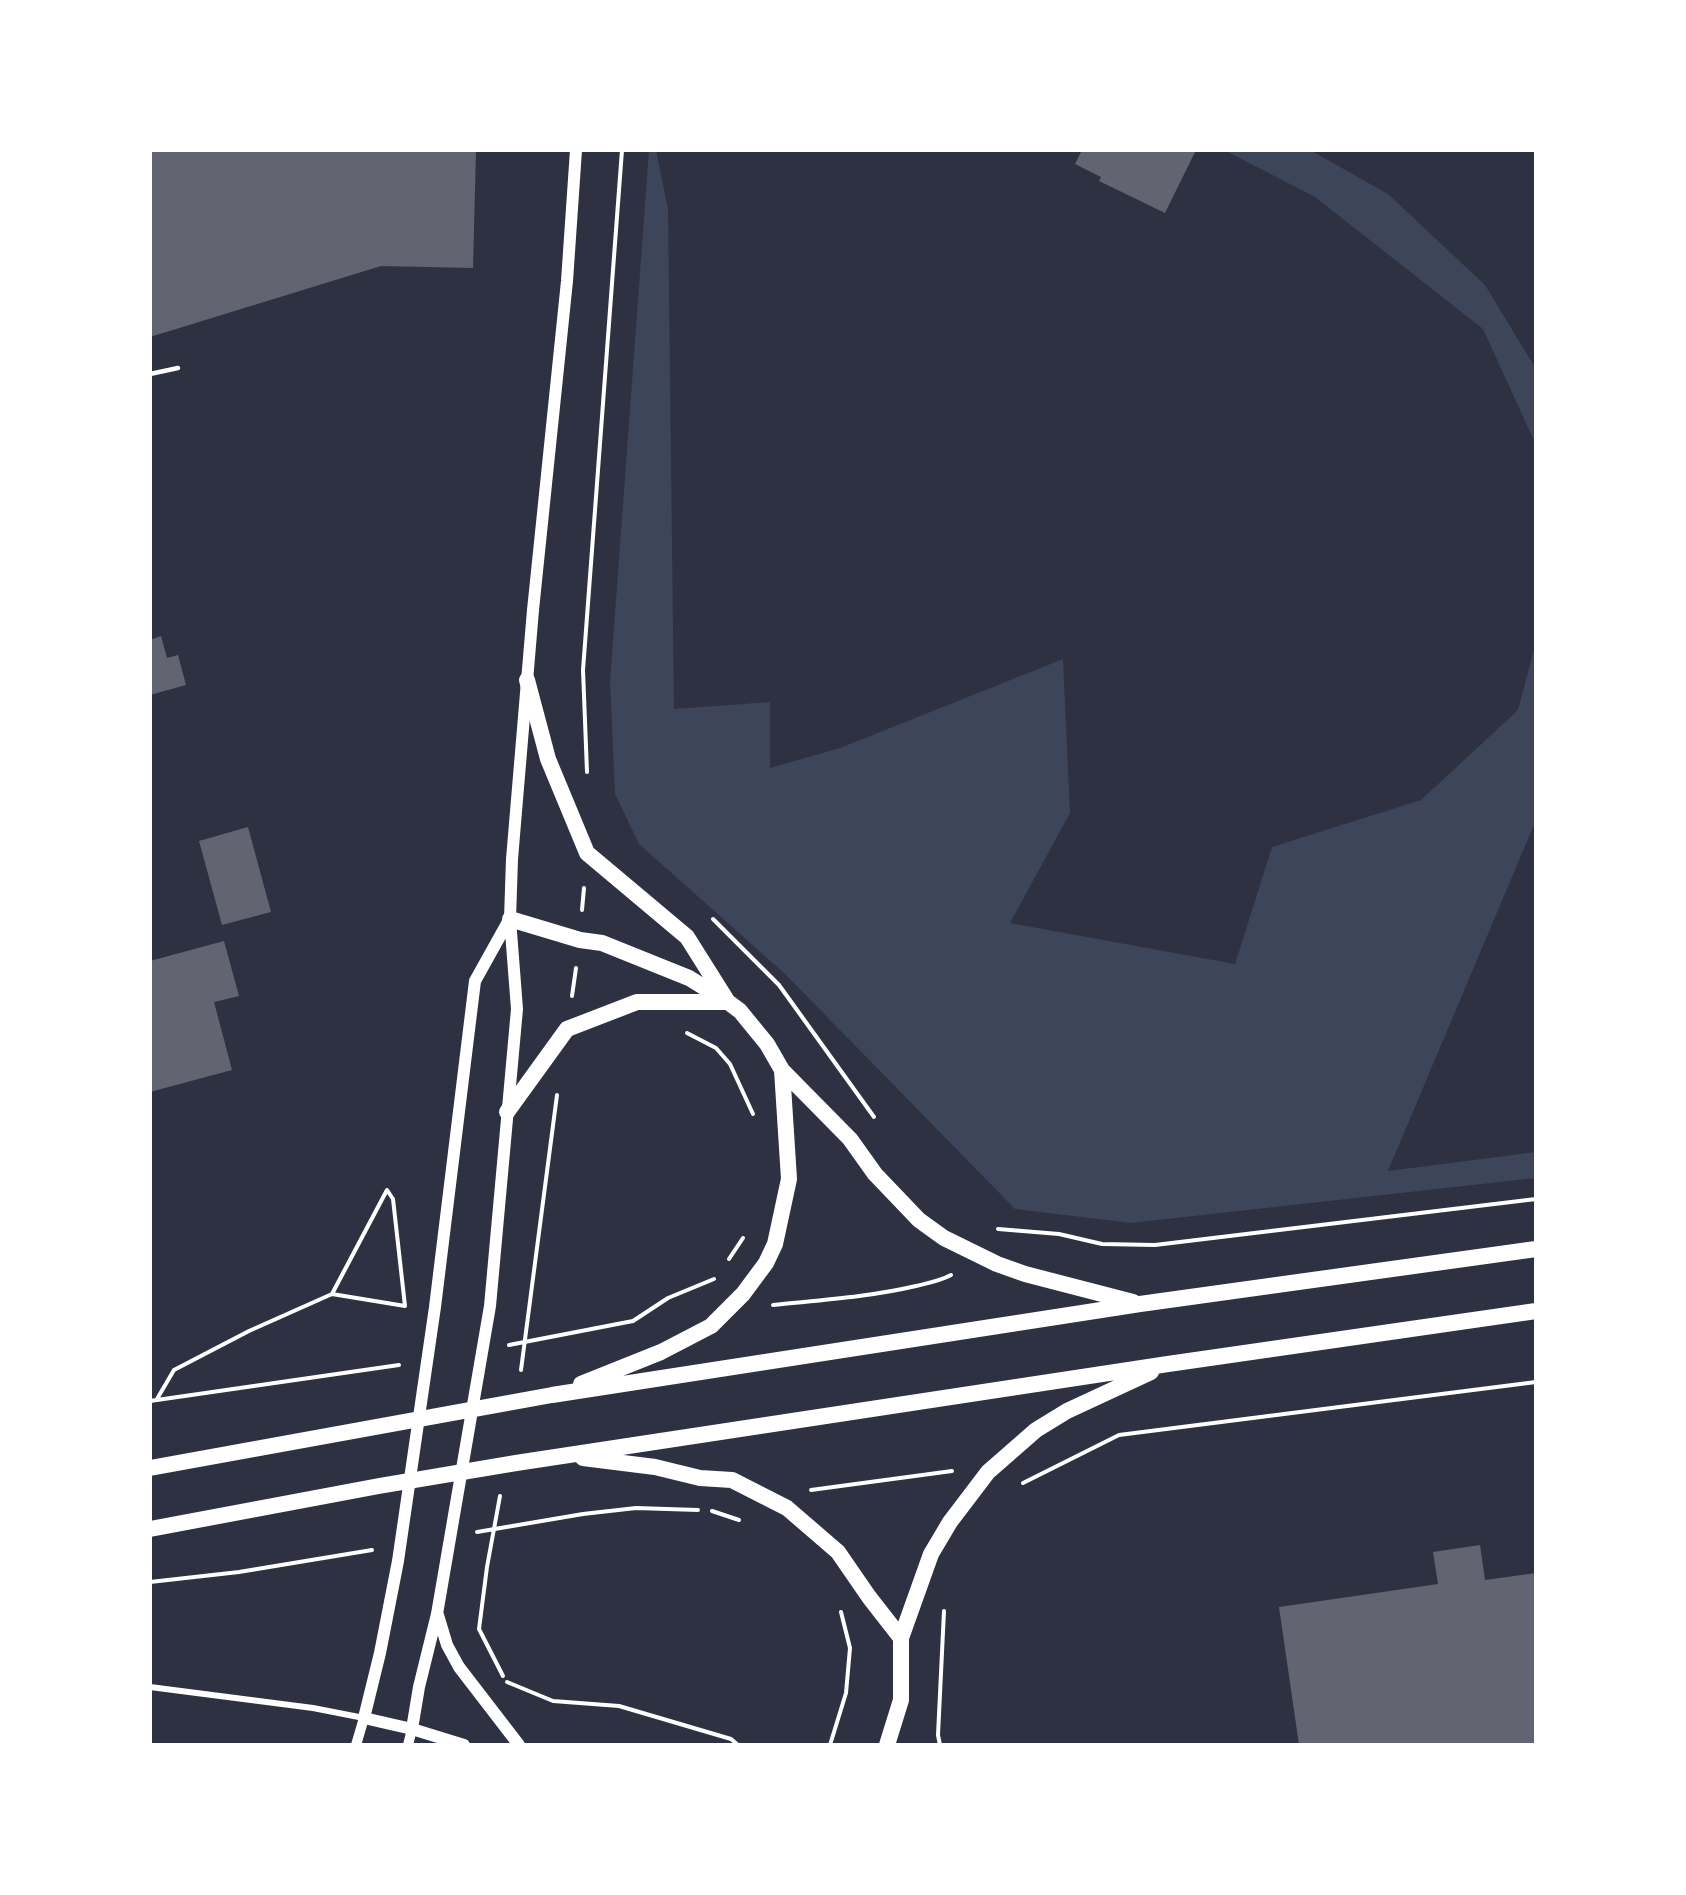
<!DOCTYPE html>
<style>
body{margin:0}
#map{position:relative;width:1686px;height:1895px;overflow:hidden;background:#2d3142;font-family:"Roboto Serif",serif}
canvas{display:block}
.frame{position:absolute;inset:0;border:152px solid #fff;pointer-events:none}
</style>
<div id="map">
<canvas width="1686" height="1895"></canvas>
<div class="frame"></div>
</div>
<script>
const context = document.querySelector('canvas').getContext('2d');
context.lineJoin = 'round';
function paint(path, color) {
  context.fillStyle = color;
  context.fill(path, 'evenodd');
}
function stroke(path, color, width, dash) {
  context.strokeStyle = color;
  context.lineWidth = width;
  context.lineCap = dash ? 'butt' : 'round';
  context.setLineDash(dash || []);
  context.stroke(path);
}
paint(new Path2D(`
 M649 150H656L668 209 674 709 770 702V768L840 748 1063 659 1070 813 1010 923 1235 964 1272 847 1421 800 1518 710 1536 642V820L1388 1171 1536 1152V1178L1131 1223 1015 1209 785 974 639 844 615 794 610 681Z
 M1224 150H1310L1388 194 1485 285 1536 369V445L1483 329 1315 197Z`), '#3c4559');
paint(new Path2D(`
 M150 150H476L473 268 381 266 150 337Z
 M1082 150H1196L1165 213 1099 181 1101 177 1075 164Z
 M161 636 167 658 178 655 186 685 150 695V640Z
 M248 827 271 912 222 925 199 841Z
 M224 941 239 996 214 1002 232 1070 150 1092V961Z
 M1480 1545 1485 1580 1536 1573V1745H1299L1279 1607 1438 1584 1433 1552Z`), '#626471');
stroke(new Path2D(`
 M587 772 583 670 622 150
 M582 910 584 888
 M713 919 779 985 874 1117
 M572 996 576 968
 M687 1033 716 1048 730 1064 753 1114
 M998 1229 1059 1234 1102 1244 1155 1245 1536 1199
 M729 1259 743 1238
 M332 1294 387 1190 393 1199 405 1306
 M773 1305C821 1300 869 1297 916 1286 928 1283 940 1281 951 1275
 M509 1345 633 1321 668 1298 714 1279
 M521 1370 557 1095
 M157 1399 174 1370 249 1331 332 1294 405 1306
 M150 1401 399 1365
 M1023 1483 1119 1435 1536 1382
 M811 1490 952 1471
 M500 1496 487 1567 479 1629 503 1676
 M712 1511 739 1520
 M477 1532 583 1514 636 1508 698 1510
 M150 1582 239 1572 372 1550
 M507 1682 553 1701 619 1706 731 1739 738 1745
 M830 1745 846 1693 850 1648 841 1612
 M940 1745 938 1735 944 1611`), '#fff', 4);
stroke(new Path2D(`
 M150 374 178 368`), '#fff', 4.5);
stroke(new Path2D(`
 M150 1687 313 1708 364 1718`), '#fff', 6);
stroke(new Path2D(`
 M356 1745 364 1718
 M408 1745 412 1729`), '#fff', 10);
stroke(new Path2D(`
 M438 1615 447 1645 459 1667 519 1745
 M412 1729 419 1687 437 1614 490 1306 517 1009 510 919 512 859 533 610 567 281 576 150
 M464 1745 412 1729 364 1718 380 1653 398 1561 435 1307 475 981 509 920`), '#fff', 12);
stroke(new Path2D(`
 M527 680 548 759 587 853 687 937 726 999
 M510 919 580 940 602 943 689 978 728 1002 740 1011 767 1044 782 1070 850 1139 875 1174 919 1220 944 1238 997 1264 1025 1274 1133 1302
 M507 1112 567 1029 637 1002H728
 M581 1384 661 1352 711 1326 743 1294 766 1263 775 1244 789 1179 782 1070
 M583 1458 655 1467 700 1478 732 1480 787 1508 838 1552 869 1597 901 1638
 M150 1468 552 1395 1140 1304 1536 1249
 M150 1529 379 1486 516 1463 1168 1364 1536 1311
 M887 1745 901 1700V1638L931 1554 950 1522 988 1472 1036 1430 1067 1411 1151 1372`), '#fff', 16);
</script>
